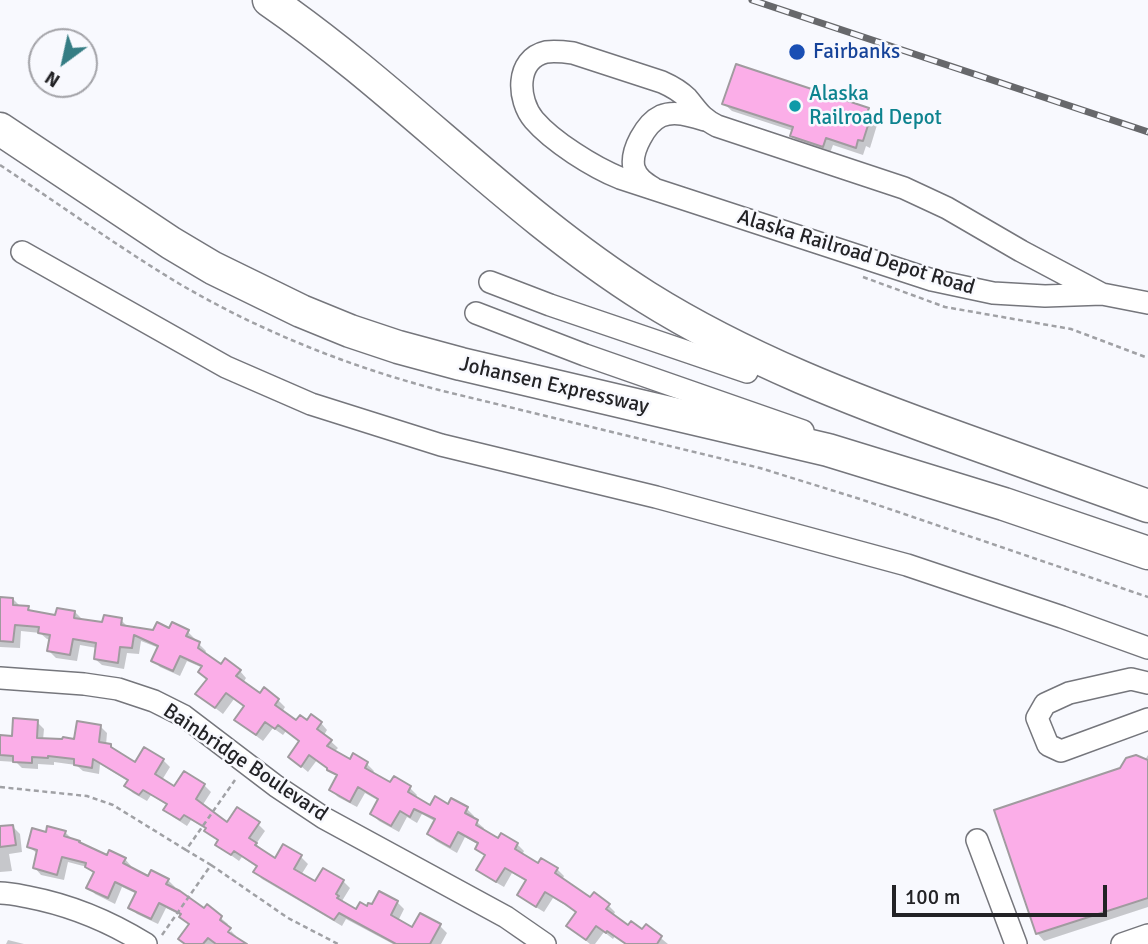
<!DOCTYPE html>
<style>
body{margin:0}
#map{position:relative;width:1148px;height:944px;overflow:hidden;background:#f8f9fe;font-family:Signika,sans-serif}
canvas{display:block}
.north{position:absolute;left:28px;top:28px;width:70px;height:70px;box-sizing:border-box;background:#f8f9fe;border:2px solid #a3a3a8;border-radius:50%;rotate:213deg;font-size:19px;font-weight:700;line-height:28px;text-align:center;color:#232326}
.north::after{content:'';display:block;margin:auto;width:24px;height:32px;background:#357d84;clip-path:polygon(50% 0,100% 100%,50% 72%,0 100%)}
.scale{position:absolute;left:892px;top:885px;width:215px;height:32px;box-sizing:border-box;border:4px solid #232326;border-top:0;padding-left:9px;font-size:21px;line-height:24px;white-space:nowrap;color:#232326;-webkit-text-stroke:5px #f8f9fe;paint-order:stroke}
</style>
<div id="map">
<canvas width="1148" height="944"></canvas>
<div class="north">N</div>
<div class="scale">100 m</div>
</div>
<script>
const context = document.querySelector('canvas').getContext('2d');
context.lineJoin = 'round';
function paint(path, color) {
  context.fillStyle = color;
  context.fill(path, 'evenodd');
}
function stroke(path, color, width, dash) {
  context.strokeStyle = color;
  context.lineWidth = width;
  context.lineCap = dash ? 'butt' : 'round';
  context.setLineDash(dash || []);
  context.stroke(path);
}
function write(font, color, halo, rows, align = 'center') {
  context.font = font + ' Signika,sans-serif';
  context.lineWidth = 5;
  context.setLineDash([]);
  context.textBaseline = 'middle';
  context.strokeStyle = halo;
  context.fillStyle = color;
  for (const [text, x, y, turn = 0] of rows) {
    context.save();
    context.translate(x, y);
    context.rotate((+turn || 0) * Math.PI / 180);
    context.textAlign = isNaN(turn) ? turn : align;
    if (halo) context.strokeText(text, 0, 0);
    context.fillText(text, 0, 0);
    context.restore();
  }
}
paint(new Path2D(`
 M724 104 868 109 875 117 874 122 877 125 870 148 866 146 863 155 833 145 830 153 799 143 792 136 793 131 732 111Z
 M0 598 13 599 21 607 28 608 32 612 57 617 75 612 82 619 104 624 121 620 128 627 154 632 170 631 188 632 195 639 194 641 199 644 206 651 204 655 221 667 240 671 246 678 243 683 260 696 264 690 278 700 285 707 282 712 297 723H321L327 730 324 735 338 748 334 752 350 761 353 756 367 764 374 771 372 774 391 784 394 779 410 788 417 795 415 798 431 807 449 806 452 801 467 809 474 816 473 819 484 828 483 831 498 841 517 844 524 851 522 855 539 865 557 869 564 876 562 880 591 900 608 905 615 912 613 916 629 927 642 932 646 926 668 944H626L615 936 613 939 604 932 595 944H590L568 926 577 913 574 910 553 898 544 912 526 901 519 894 527 882 512 873 504 887 485 876 478 869 486 857 477 849 479 845 465 837 457 853 436 841 429 834 436 822 422 814 417 823 407 817 399 832 379 821 372 814 379 801 365 793 357 807 338 797 331 790 338 777 328 769 317 760 308 772 290 757 301 742 286 731 283 735 273 728 263 741 243 726 246 707 234 699 223 714 205 700 208 680 200 672 203 668 187 661 180 676 160 667 153 660 159 648 141 641 139 654 127 653 124 669 102 665 95 659 97 648 80 645 77 661 56 658 49 651 51 640 47 639 40 633 21 631 20 648 0 647Z
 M37 722 44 729 43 740 75 741 100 726 107 733 106 745 110 746 117 753 136 764 163 760 170 767 162 780 175 788 204 785 211 792 202 806 227 825 258 824 265 831 256 844 275 860 301 857 308 864 301 875 316 883 343 881 350 888 342 901 357 912 372 907 380 893 397 902 404 909 398 921 413 929 421 915 440 926 447 933 441 944H393L346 919 342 926 262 879 255 872 258 868 242 857 239 861 225 851 218 844 220 842 207 830 191 820 187 826 173 817 166 810 168 806 151 795 147 801 133 793 126 786 129 782 100 764 99 774 83 771 76 765 54 762V765L38 764V769L22 768 16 762 0 761V737L13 738Z
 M1148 755V907L1044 941 1037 933Z
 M0 826H12L20 834 22 852 9 854 12 871 0 872Z
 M65 832 72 839 107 858 125 859 131 866 130 869 149 878 168 880 175 887 173 890 204 911 207 907 228 924 226 927 225 940 231 931 236 936 235 938 244 944H185L190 925 182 916 166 908 158 924 137 914 130 907 137 894 122 887 115 904 95 894 89 887 93 873 87 867 68 862 64 880 41 875 35 868 38 854 29 847 47 834Z
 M8 940 24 944H6Z`), '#0003');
const building = new Path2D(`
 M736 64 869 108 866 115 871 116 863 141 858 140 856 148 826 138 823 147 790 136 793 127 722 104Z
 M0 597 13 598V605L29 606 28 610 55 615 57 608 75 611 74 618 102 622 104 615 122 618 121 625 153 630 157 622 169 628 172 622 189 630 186 636 200 642 198 648 221 664 225 658 241 670 236 676 260 693 264 687 279 699 275 705 296 720 300 715 307 720 311 714 322 722 317 729 332 740 327 746 350 759 353 753 368 762 365 768 390 782 394 776 411 786 408 792 430 805 435 796 448 804 451 798 468 807 465 813 478 820 476 825 498 838 501 833 518 843 515 849 538 863 541 858 558 868 555 873 590 897 594 892 610 904 606 909 628 925 631 921 642 929 646 924 662 936 657 944H626L607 931 606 933 596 926 586 940 566 926 576 912 565 904 545 892 536 907 517 895 526 880 505 868 496 882 476 870 485 855 475 849 478 843 458 832 450 847 427 834 435 819 414 809 410 817 400 811 391 826 370 814 378 799 358 787 350 802 329 790 337 775 327 770V768L309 755 301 767 288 757 299 741 278 725 275 729 265 722 256 735 234 720 244 706 226 693 215 708 195 694 207 679 198 672 202 666 180 656 173 671 151 661 158 646 134 635 132 648 120 647 118 663 94 659 96 643 73 639 70 655 47 651 50 635 38 633 39 627 15 625 13 642 0 641Z
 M13 718 38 720 37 738 62 739 63 737 74 739 77 721 101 725 99 742 111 744V747L135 762 144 747 164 759 155 774 174 786 184 771 205 784 196 799 227 822 237 807 260 822 249 838 257 843 255 845 275 858 283 844 302 855 294 869 315 881 323 868 344 880 336 894 339 896 337 898 356 909 360 902 367 906 368 903 372 904 379 891 398 901 391 915 412 927 420 913 441 924 430 944H396L339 913 334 920 253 872 257 866 234 851 231 855 215 845 218 840 204 831 206 828 184 815 180 820 163 810 167 804 143 790 139 795 124 786 128 780 93 759 92 768 74 765V759L48 756V758L32 757V763L13 762V756L0 755V735L12 736Z
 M1136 755 1148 760V898L1036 934 994 810 1120 768 1126 758Z
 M13 825 16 845 0 847V826Z
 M47 826 66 831 64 836 80 841 79 842 107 855 109 850 126 858 123 863 148 876 151 870 169 879 166 884 180 891 204 908 207 904 222 916 220 920 231 928 228 932 247 944H216L208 938 203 944H185L178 939 189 924 179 917 181 914 159 903 151 919 128 908 136 892 115 882 108 898 86 888 94 872 85 867 86 863 62 857 57 875 33 868 37 850 27 847 32 828 46 832Z`);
paint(building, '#fbaee8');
stroke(building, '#a09b9f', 2);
const minor = new Path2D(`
 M653 188C645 183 637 178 634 168 630 151 646 123 661 116 675 110 692 116 705 120
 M22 252 226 367 311 404 441 445 656 497 907 565 1062 617 1148 648
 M490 282 550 305 747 372
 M1102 294 1021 251 947 208 904 188 717 126C701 118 698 111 687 98 680 91 671 86 662 82L573 53C565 52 555 51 546 52 515 59 517 100 534 120 553 142 593 167 620 178L932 280 993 293 1045 296 1102 294 1148 303
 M476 313 585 355 803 431
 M0 678 84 684 118 689 154 701 184 716 276 786 324 818 506 917 545 944
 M1148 683 1131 679 1069 693 1045 704 1037 718 1048 745 1061 751 1148 719
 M977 840 1016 944
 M0 893C9 893 18 895 28 897 70 905 109 921 146 944
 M1122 944 1148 935`);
const highway = new Path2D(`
 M269 0C401 91 511 212 646 297 745 359 855 401 964 440 1025 462 1087 484 1148 506
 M0 129 171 243 213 268 301 311 350 331 398 347 461 364 828 450 1004 504 1148 553`);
stroke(minor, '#75767c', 24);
stroke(highway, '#75767c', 35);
stroke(new Path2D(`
 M0 165C59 204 117 246 178 283 260 331 347 366 439 390L760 468 860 499 1148 597
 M863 277 945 307 1071 329 1148 358
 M0 787 87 796 113 805 186 850
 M211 865 288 918 338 944
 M162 935 211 865 186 850 235 780`), '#a0a1a5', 2.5, [5, 3.5]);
stroke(minor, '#fff', 21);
stroke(highway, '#fff', 32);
const rail = new Path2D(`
 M752 0 1148 132`);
stroke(rail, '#67686b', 7);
stroke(rail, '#f8f9fe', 4.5, [13]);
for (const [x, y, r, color] of [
 [797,52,9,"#1a4fb4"],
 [795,106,7,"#0f9aa8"]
]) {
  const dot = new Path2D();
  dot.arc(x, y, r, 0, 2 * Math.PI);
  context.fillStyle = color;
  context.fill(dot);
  stroke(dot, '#f8f9fe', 2.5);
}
write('21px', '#164399', '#f8f9fe', [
 ["Fairbanks",813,52]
], 'left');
write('21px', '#0d838f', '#f8f9fe', [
 ["Alaska",809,94],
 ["Railroad Depot",809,118]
], 'left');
write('21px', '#232326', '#f8f9fe', [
 ["Alaska Railroad Depot Road",856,253,17],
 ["Johansen Expressway",554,386,13],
 ["Bainbridge Boulevard",245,763,34]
]);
</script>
